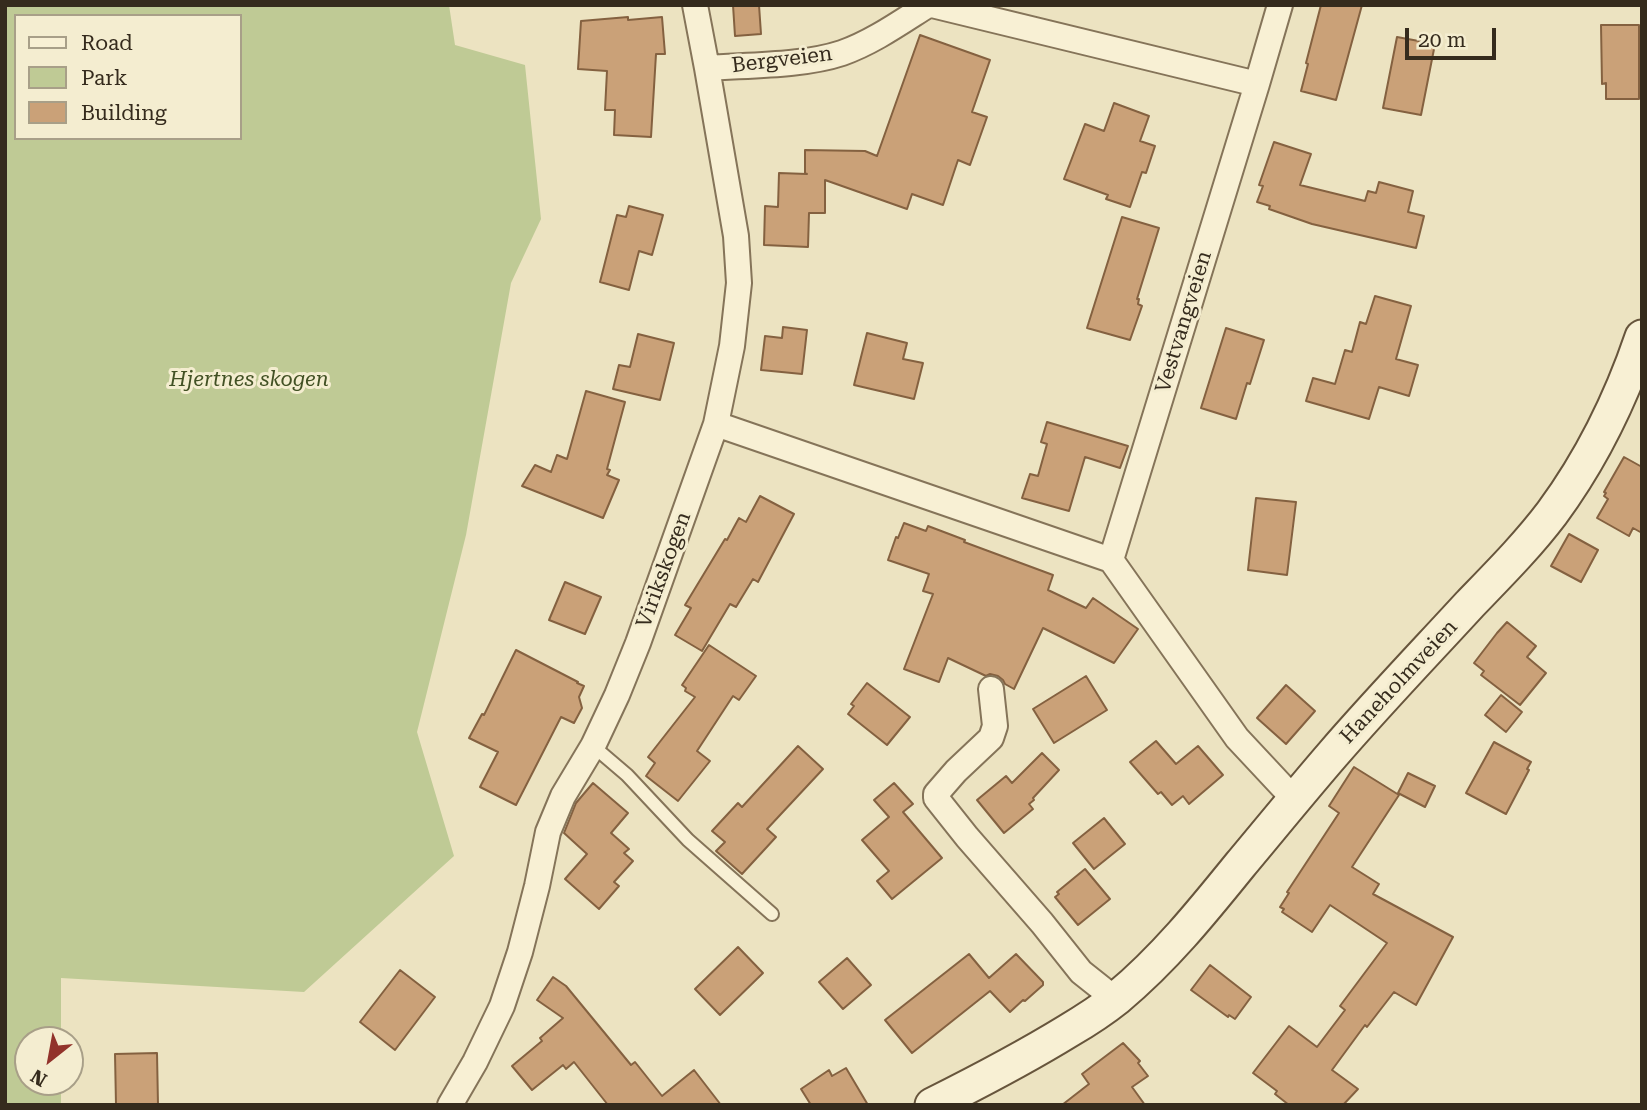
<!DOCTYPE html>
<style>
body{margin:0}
#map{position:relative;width:1647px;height:1110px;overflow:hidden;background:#ece3c1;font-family:"Roboto Serif",serif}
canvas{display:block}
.frame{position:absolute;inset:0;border:7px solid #352b1d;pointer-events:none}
.legend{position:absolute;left:14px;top:14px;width:228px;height:126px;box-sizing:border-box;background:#f4edd0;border:2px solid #a89f88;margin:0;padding:9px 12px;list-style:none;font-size:21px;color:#352b1d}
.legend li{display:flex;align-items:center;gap:14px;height:35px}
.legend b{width:35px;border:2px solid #a89f88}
.north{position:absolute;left:14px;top:1026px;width:70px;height:70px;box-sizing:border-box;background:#f4edd0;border:2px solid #a89f88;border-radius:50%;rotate:211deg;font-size:19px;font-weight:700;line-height:28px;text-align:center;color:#352b1d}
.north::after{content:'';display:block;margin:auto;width:24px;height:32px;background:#92332b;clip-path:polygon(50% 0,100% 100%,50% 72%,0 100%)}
.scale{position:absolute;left:1405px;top:28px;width:91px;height:32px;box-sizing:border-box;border:4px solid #352b1d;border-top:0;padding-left:9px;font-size:21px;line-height:24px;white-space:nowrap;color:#352b1d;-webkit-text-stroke:5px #f4edd0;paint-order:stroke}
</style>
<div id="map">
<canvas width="1647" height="1110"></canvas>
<div class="frame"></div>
<ul class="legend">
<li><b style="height:9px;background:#f8f0d4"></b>Road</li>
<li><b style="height:19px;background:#bfca95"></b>Park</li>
<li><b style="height:19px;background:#caa178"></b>Building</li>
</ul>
<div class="north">N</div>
<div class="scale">20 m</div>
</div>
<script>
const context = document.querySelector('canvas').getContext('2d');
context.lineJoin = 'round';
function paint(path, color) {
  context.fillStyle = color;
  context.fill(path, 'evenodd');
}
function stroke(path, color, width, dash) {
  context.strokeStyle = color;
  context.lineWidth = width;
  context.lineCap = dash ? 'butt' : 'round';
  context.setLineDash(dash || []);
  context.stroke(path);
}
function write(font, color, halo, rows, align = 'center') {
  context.font = font + ' "Roboto Serif",serif';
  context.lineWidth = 6;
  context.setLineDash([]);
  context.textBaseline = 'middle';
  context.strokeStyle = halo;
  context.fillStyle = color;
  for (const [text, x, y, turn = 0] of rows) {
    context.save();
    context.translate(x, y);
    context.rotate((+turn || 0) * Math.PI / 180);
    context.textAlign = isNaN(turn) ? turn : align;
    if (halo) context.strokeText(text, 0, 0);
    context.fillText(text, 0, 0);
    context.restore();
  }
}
paint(new Path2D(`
 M5 5H449L455 45 525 65 541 219 511 283 466 535 417 732 454 856 304 992 61 978V1040H28V1082H61V1105H5ZM16 16H240V138H16Z`), '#bfca95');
const building = new Path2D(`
 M733 5H759L761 34 735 36Z
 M1321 5H1362L1336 100 1301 91 1308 64 1306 63Z
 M628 17V20L662 17 665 54H656L651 137 614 135 615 110H605L607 71 578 69 581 21Z
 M1601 25H1639V99H1606V83L1602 84Z
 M920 35 990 60 972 112 987 117 970 165 958 160 943 205 912 194 907 209 825 180V213H809L808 247 764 245 765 206 778 207 779 173 807 174 805 173V150L865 151 877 156Z
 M1397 37 1435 44 1421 115 1383 108Z
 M1114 103 1149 116 1140 141 1155 146 1146 173 1142 172 1130 207 1106 199 1108 195 1064 179 1085 124 1104 131Z
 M1274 142 1311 154 1300 185 1365 201 1368 191 1376 193 1379 182 1413 191 1408 212 1424 216 1416 248 1312 224 1269 209 1270 206 1257 202 1263 186 1259 185Z
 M629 206 663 215 652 255 639 251 629 290 600 282 617 215 626 217Z
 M1122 217 1159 228 1137 299H1139L1138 304 1142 306 1130 340 1087 328Z
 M1375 296 1411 306 1396 359 1418 365 1409 396 1379 387 1369 419 1306 401 1313 378 1335 384 1345 350 1352 352 1360 322 1366 324Z
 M783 327 807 330 802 374 761 370 765 336 782 338Z
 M1226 328 1264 340 1250 384 1247 383 1236 419 1201 408Z
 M867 333 907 343 903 359 923 363 914 399 854 385Z
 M638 334 674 343 660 400 613 389 619 365 630 367Z
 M586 391 625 402 607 469 610 470 607 475 619 480 603 518 522 486 535 465 551 472 557 455 567 459Z
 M1047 422 1128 446 1120 468 1085 457 1069 511 1022 498 1030 474 1038 476 1047 444 1041 442Z
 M1624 457 1642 467V533L1633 528 1629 536 1597 518 1608 499 1604 496 1606 493 1604 492Z
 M760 496 794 514 758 582 753 579 736 607 730 604 702 651 675 635 691 608 685 605 725 539 727 540 739 518 746 522Z
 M1256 498 1296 502 1287 575 1248 570Z
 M904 523 926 531 928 526 965 540 964 542 1053 575 1048 590 1086 608 1093 598 1138 629 1114 663 1043 628 1014 689 1005 684 1003 680 998 676 990 674 986 676 948 658 939 682 904 669 933 594 923 591 929 574 888 560 896 537 898 538Z
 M1569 534 1598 550 1581 582 1551 566Z
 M565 582 601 597 585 634 549 620Z
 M1507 622 1536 646 1527 657 1546 673 1520 705 1481 675 1484 671 1474 663 1497 633Z
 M709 645 756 676 739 700 733 696 697 751 710 761 678 801 646 776 655 763 648 757 695 697 685 691 686 688 682 685Z
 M516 650 578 682 577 683 584 686 579 697 582 708 574 723 561 717 516 805 480 787 498 752 469 738 482 714 484 715Z
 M1086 676 1107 710 1054 743 1033 709Z
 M867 683 910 717 887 745 848 714 854 706 851 704Z
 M1286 685 1315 711 1286 744 1257 718Z
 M1501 695 1522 712 1506 732 1485 715Z
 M1156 741 1176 764 1198 746 1223 775 1189 804 1183 796 1172 805 1161 792 1158 794 1130 762Z
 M1494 742 1531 762 1527 769 1529 770 1506 814 1466 793Z
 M798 746 823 769 767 829 776 837 742 874 716 851 725 842 712 831 738 803 742 807Z
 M1042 753 1059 770 1033 798 1034 800 1029 804 1033 809 1004 833 977 800 1006 776 1012 783Z
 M1354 767 1399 795 1352 867 1379 884 1373 894 1453 937 1416 1005 1394 992 1367 1027 1365 1025 1332 1070 1358 1089 1343 1105H1289L1275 1094 1277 1091 1253 1073 1289 1026 1317 1047 1345 1010 1340 1006 1387 943 1330 905 1312 932 1282 912 1284 909 1280 907 1289 893 1287 892 1339 813 1329 806Z
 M1408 773 1435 786 1425 807 1398 793Z
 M593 783 628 813 611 833 629 849 624 853 633 861 614 882 619 886 599 909 565 879 587 854 564 833 576 803Z
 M894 783 913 804 903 812 942 858 892 899 877 881 889 871 862 840 889 817 874 800Z
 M1104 818 1125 844 1094 869 1073 843Z
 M1085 869 1110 899 1078 925 1055 897 1059 894 1057 892Z
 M738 947 763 973 720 1015 695 989Z
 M969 954 989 978 1016 954 1043 982V985L1025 1001 1023 1000 1010 1012 990 991 912 1053 885 1020Z
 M847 958 871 985 843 1009 819 982Z
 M1210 965 1251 997 1235 1019 1229 1015 1228 1017 1191 990Z
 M400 970 435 997 395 1050 360 1022Z
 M553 977 566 986 631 1065 635 1062 662 1096 694 1070 721 1105H608L574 1062 566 1069 563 1065 532 1090 512 1066 542 1041 540 1038 563 1018 537 1000Z
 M1123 1043 1140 1061 1138 1063 1148 1076 1132 1087 1145 1105H1062L1089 1084 1082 1074Z
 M157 1053 158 1105H116L115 1054Z
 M846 1068 868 1105H811L801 1089 829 1070 832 1076Z`);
paint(building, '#caa178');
stroke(building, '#846140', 2);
const service = new Path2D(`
 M593 746 627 775 688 840 772 914`);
const minor = new Path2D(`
 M932 5 1257 84
 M707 68C749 65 803 66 842 53 873 42 901 22 928 5
 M716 424 1111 560 1257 84 1280 5
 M1111 560 1237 738 1294 799
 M991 689 995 726 991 738 956 771 936 794V798L967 837 1042 923 1081 972 1115 999
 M450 1105 475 1062 502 1006 520 952 537 886 548 832 563 796 593 746 617 695 638 643 716 424 732 346 739 283 736 236 707 68 695 5`);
const secondary = new Path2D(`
 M932 1105C978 1082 1024 1058 1068 1031 1085 1021 1102 1010 1117 998 1164 959 1202 912 1240 865 1271 828 1301 791 1333 754 1377 703 1424 654 1470 604 1498 575 1527 546 1552 513 1591 460 1621 399 1642 337`);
stroke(service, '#857459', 16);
stroke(minor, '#857459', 28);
stroke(secondary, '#67553c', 37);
stroke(service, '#f8f0d4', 12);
stroke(minor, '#f8f0d4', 24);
stroke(secondary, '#f8f0d4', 33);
write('21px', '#352b1d', '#f4edd0', [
 ["Bergveien",782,60,-7],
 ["Vestvangveien",1184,322,-73],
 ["Virikskogen",664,570,-70],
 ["Haneholmveien",1399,682,-47]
]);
write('italic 21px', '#425124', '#f4edd0', [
 ["Hjertnes skogen",249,380]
]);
</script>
